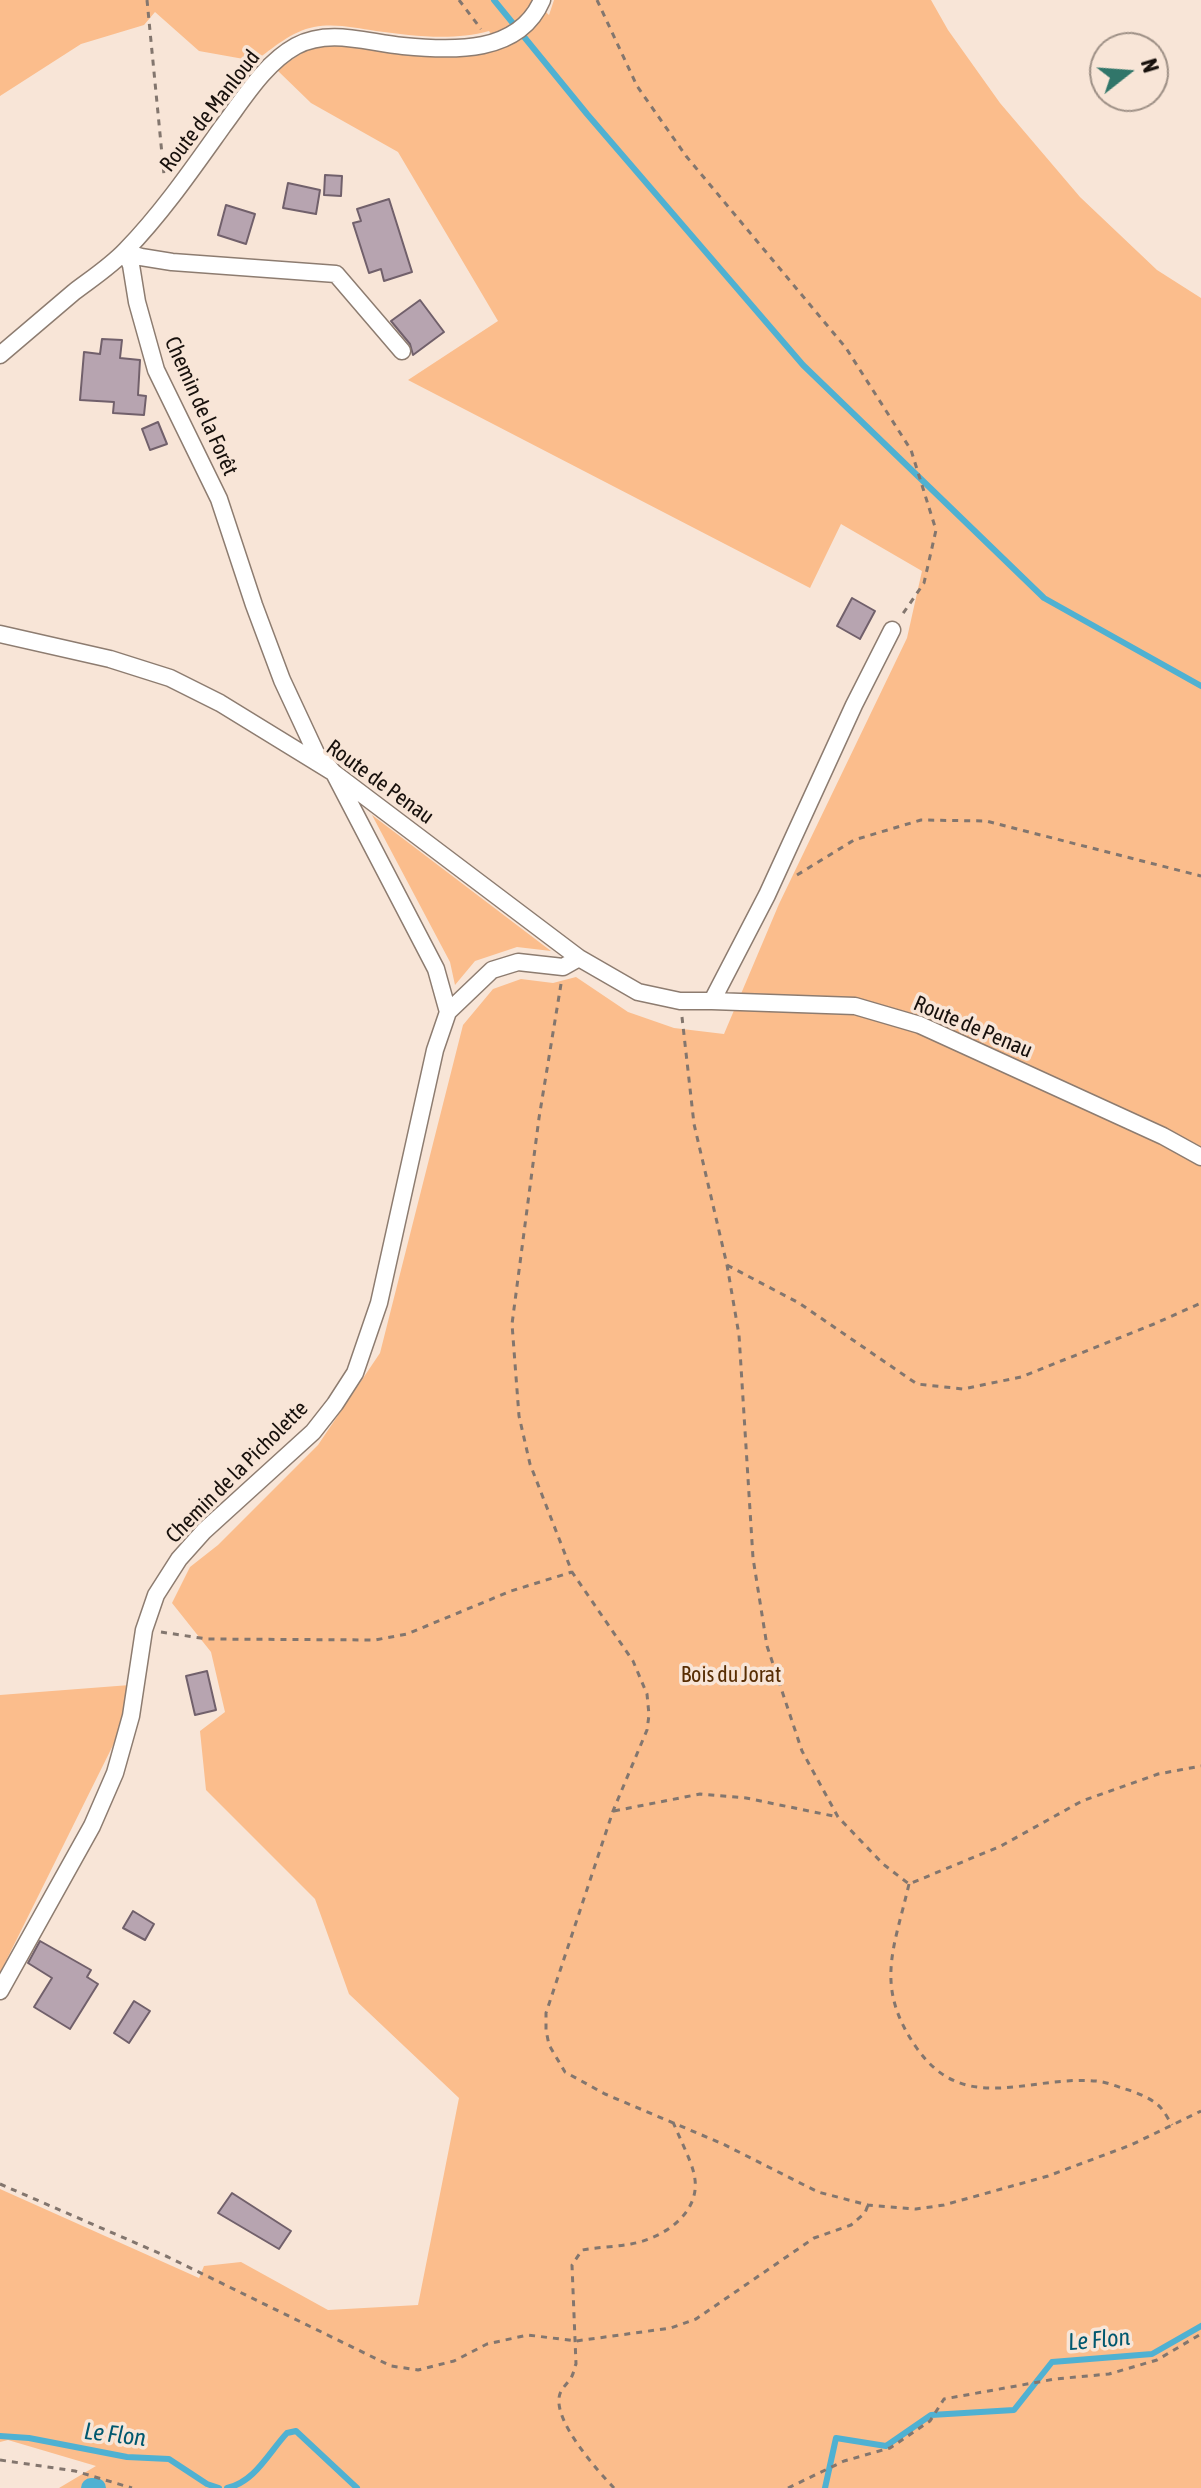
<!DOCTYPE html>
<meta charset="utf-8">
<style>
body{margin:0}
#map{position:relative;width:1201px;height:2488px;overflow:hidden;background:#f8e5d7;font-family:"Asap Condensed",sans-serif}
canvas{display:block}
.north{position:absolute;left:1089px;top:32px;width:80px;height:80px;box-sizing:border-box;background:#f8e5d7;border:2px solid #9e9086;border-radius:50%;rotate:73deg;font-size:22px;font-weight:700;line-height:32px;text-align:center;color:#17100c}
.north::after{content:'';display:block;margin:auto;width:28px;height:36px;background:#31766a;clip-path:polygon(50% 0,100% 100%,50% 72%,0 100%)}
</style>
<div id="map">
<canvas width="1201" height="2488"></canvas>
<div class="north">N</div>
</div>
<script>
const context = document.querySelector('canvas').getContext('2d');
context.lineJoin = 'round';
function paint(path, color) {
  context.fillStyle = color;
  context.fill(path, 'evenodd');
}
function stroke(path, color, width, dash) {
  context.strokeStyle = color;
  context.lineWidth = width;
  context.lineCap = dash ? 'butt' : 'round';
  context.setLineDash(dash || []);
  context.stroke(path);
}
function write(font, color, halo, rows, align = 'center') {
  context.font = font + ' "Asap Condensed",sans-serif';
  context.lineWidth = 7;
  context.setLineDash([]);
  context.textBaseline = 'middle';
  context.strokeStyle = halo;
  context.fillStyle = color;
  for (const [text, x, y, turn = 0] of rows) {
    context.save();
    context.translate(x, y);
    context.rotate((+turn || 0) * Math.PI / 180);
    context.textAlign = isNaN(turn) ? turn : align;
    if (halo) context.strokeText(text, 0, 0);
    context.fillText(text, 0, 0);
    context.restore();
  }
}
paint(new Path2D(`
 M0 0H533L549 15 554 0H931L948 30 1000 103 1080 197 1157 270 1201 298V2488H59L96 2466 8 2440 0 2442V2189L199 2278 204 2266 241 2262 328 2310 418 2305 459 2098 349 1994 315 1899 206 1790 200 1731 225 1712 211 1652 172 1603 190 1567 218 1545 318 1445 380 1353 463 1025 493 989 521 979 553 983 576 977 628 1012 674 1028 724 1034 779 904 907 638 922 571 841 524 810 588 408 380 498 321 398 152 311 103 277 70C291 61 304 49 321 46 337 43 354 48 370 50 403 55 471 65 500 47L489 31C453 41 413 36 376 31 356 28 335 23 314 27 292 31 273 48 255 61L199 51 155 12 144 25 81 44 0 96Z
 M372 815 551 951 517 947 475 961 455 985 450 962Z
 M130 1685 129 1713 0 1973V1695Z`), '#fbbd8c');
stroke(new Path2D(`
 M494 0 587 114 803 365 1044 598 1201 686
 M0 2436 29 2438 127 2457 169 2459 207 2484 219 2488
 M227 2488C255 2482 269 2452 287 2433L296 2431 357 2488
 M825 2488 836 2438 886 2446 931 2415 1014 2410 1052 2362 1152 2354 1201 2326`), '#4fb1d2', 6);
stroke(new Path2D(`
 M91 2488H96`), '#4fb1d2', 20);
const building = new Path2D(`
 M325 175 342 176 341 196 324 195Z
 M288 183 320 190 316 214 283 208Z
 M389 199 412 272 384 281 381 269 369 273 353 223 361 221 357 209Z
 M226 205 255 214 246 244 218 235Z
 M420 300 444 332 413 355 410 344 391 321Z
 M102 339 122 340 120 358 140 360 138 395 146 396 144 415 113 413 114 402 80 400 84 352 100 354Z
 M158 422 167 444 150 450 142 429Z
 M852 598 875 611 860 639 837 626Z
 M207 1671 216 1710 195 1715 186 1676Z
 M133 1911 154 1924 145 1940 123 1928Z
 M40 1941 91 1970 87 1977 98 1984 70 2029 34 2007 52 1978 28 1963Z
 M134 2001 150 2011 129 2043 114 2033Z
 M232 2193 291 2231 279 2249 218 2213Z`);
paint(building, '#b7a4b0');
stroke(building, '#71606b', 2);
const street = new Path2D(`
 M125 252 131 265 137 302 156 370 219 499 254 605 282 680 316 753 334 773 436 969 448 1012
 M125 252 141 257 172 262 336 274 402 351
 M0 355C25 334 49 313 74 292 91 279 111 266 126 250 162 213 193 168 223 126 244 98 265 63 296 46 330 28 368 43 403 46 453 51 519 54 542 0
 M0 634 110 659 170 678 220 703 334 773 579 958 638 992 680 1001H712L767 895 854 705 892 630
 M712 1001 855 1006 920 1025 1163 1136 1201 1157
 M0 1991 92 1826 115 1773 131 1716 144 1630 156 1595 179 1559 204 1531 313 1432 335 1404 355 1373 379 1303 435 1050 448 1012 492 970 518 962 563 967 579 958`);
stroke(street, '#8d7c70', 19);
stroke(new Path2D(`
 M147 0 164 175
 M459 0 481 29
 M597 0 637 86 686 156 846 348 911 450 936 530 924 583 902 615
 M797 875 854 840 921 820 986 821 1201 876
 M561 984 539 1118 512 1324 519 1416 530 1464 572 1572 633 1661 647 1694 649 1715 647 1730 613 1811 546 2013V2030L549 2045 565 2072 605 2094 723 2144 818 2192 868 2205 916 2209 944 2205 1048 2176 1131 2145 1201 2111
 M682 1017 694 1124 727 1265 739 1335 753 1558 767 1646 802 1751 838 1817 883 1864 909 1884 1001 1846 1082 1801 1158 1774 1201 1766
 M727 1265 799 1303 917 1384 963 1389 1021 1377 1154 1324 1201 1303
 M161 1632 207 1639 375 1640 407 1634 511 1591 572 1572
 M614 1811 700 1794 746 1798 838 1817
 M909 1884C894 1949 874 1986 916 2047 964 2117 1028 2075 1096 2081 1106 2082 1116 2086 1125 2089 1136 2092 1150 2098 1158 2105 1164 2110 1168 2119 1172 2125
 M0 2184 168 2257 391 2366 418 2370 454 2361 487 2344 528 2335 576 2341 671 2328 696 2319 814 2238 851 2225 865 2213 868 2205
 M0 2460 75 2471 132 2488
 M614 2488C597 2470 556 2424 559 2398 560 2388 568 2384 572 2376 574 2372 574 2368 576 2364L572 2265 582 2250C598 2247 615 2247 631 2244 664 2238 703 2212 694 2174 691 2160 679 2137 673 2122
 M788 2488 844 2461 890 2448 930 2421 944 2399 1055 2379 1109 2374 1157 2360 1201 2334`), '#83766e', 3, [6, 6]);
stroke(street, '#fff', 16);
write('22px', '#17100c', '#f8e5d7', [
 ["Route de Manloud",210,111,-52],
 ["Chemin de la Forêt",201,406,66],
 ["Route de Penau",380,782,36],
 ["Route de Penau",973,1027,23],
 ["Chemin de la Picholette",237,1472,-45]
]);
write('22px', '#572d03', '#f8e5d7', [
 ["Bois du Jorat",731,1675]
]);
write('italic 24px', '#00586f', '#f8e5d7', [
 ["Le Flon",1099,2340,-5],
 ["Le Flon",115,2435,7]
]);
</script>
